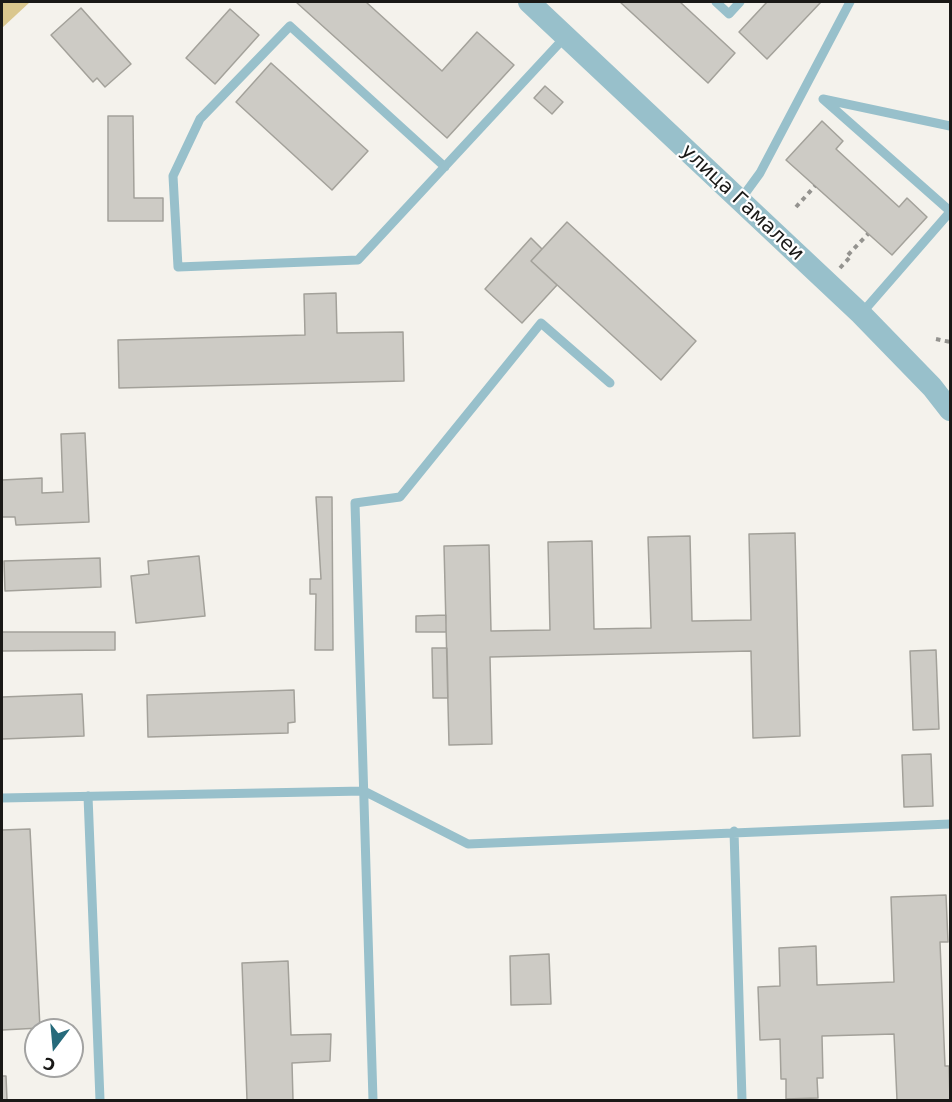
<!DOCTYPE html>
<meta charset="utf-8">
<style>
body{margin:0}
#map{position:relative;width:952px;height:1102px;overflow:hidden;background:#f4f2ec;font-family:"DejaVu Sans",sans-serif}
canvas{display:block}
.frame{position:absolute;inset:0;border:3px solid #1a1917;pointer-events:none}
.north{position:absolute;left:24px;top:1018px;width:60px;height:60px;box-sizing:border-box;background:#fff;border:2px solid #a3a3a2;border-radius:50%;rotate:196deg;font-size:16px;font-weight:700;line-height:24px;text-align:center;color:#1a1917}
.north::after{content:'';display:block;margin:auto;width:21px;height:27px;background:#266a7b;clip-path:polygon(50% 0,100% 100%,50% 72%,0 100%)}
</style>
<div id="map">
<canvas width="952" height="1102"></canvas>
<div class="frame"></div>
<div class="north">С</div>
</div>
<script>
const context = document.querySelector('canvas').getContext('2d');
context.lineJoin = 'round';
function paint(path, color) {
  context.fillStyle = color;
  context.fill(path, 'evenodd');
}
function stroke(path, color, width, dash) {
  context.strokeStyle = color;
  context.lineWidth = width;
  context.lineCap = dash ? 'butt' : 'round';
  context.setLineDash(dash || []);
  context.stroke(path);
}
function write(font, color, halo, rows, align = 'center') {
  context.font = font + ' "DejaVu Sans",sans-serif';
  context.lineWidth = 4.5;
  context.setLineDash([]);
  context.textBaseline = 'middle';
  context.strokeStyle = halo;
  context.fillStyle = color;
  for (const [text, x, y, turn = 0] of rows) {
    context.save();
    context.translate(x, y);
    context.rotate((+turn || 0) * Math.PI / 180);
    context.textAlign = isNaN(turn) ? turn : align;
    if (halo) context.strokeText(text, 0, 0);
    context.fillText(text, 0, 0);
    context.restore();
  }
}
paint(new Path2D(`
 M2 2H30L2 28Z`), '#dac78e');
const building = new Path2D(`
 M296 2H366L442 71 477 32 514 65 447 138Z
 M620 2H680L735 53 708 83Z
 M767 2H821L767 59 739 32Z
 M81 8 131 64 105 87 97 78 93 82 51 35Z
 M230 9 259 35 215 84 186 58Z
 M271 63 368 151 332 190 236 102Z
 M545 86 563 102 552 114 534 98Z
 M108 116H133L134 198H163V221H108Z
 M822 121 843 141 836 149 899 207 907 198 927 217 892 255 786 160Z
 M567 222 696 341 661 380 531 261Z
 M531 238 542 249 531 261 557 285 522 323 485 289Z
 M336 293 337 333 403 332 404 381 119 388 118 340 305 335 304 294Z
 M85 433 89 522 16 525 15 517H2V480L42 478V493L63 492 61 434Z
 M316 497H332L333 650H315L316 594H310V579H321Z
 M795 533 800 736 753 738 751 651 490 657 492 744 449 745 444 546 489 545 491 631 550 630 548 542 592 541 594 629 651 628 648 537 690 536 692 621 751 620 749 534Z
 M199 556 205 616 136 623 131 576 149 574 148 561Z
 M100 558 101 587 5 591 4 561Z
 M446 615V632H416V616Z
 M2 632H115V650L2 651Z
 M432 648H447L448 698H433Z
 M936 650 939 729 913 730 910 651Z
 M294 690 295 722 288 723V733L148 737 147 695Z
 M82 694 84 736 2 739V697Z
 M931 754 933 806 904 807 902 755Z
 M30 829 40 1028 2 1030V830Z
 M946 895 948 942H940L945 1066H949L950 1100H897L894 1034 822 1036 823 1078H817L818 1098 786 1099V1079H781L780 1039 760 1040 758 987 780 986 779 948 816 946 817 985 894 982 891 897Z
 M549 954 551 1004 511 1005 510 956Z
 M288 961 291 1035 331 1034 330 1061 292 1063 293 1100H247L242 963Z
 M2 1076H6L7 1100H2Z`);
paint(building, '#cdcbc5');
stroke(building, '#a3a19a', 1.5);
stroke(new Path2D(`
 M796 207 815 186
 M848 255 868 234
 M840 268 850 257
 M936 339 950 342`), '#94938f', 4, [4.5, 4.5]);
stroke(new Path2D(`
 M716 2 729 14 740 2
 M950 126 823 99 950 211
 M445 167 290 26 200 119 173 176 178 267 358 260 566 36
 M741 199 760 173 850 2
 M861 314 950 212
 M88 796 100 1100
 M2 798 364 791 468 844 950 824
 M734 831 742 1100
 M373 1100 355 503 400 497 541 323 610 383`), '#98c0cb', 9);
stroke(new Path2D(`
 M529 2 861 314 932 387 950 410`), '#98c0cb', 22);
write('20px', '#1a1917', '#fff', [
 ["улица Гамалеи",742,203,43]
]);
</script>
